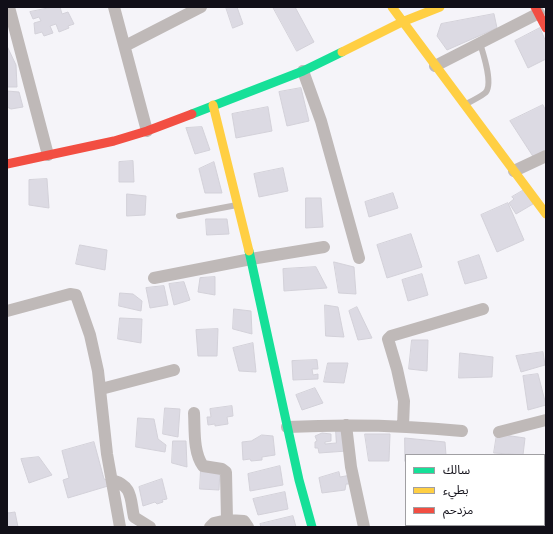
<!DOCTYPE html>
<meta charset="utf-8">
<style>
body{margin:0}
#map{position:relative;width:553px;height:534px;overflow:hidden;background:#f5f4f9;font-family:"Sofia Sans Condensed","Noto Sans Arabic",sans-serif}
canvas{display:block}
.frame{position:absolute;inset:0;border:8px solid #110f18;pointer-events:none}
.legend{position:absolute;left:405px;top:454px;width:140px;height:72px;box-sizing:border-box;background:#fff;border:1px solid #a09fa3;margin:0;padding:5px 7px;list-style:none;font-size:12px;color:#110f18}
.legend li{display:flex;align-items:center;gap:8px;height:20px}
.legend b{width:20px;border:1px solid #a09fa3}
</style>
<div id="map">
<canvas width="553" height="534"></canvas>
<div class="frame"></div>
<ul class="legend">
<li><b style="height:5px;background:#16e098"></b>سالك</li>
<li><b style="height:5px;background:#ffcf43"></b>بطيء</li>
<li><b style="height:5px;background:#f24e42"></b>مزدحم</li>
</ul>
</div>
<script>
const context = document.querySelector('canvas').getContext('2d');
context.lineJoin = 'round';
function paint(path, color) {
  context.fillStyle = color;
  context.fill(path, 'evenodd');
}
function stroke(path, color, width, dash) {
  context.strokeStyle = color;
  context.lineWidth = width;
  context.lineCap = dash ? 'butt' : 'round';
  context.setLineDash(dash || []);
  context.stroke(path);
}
const building = new Path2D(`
 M53 7H60L62 14 68 12 74 24 68 26 69 28 59 32 56 24 50 26 53 33 44 36 42 32 35 34 34 23 41 21 39 17 33 19 30 12Z
 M226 7H237L243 24 233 28Z
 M273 7H295L314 42 297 51Z
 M494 14 497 28 447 50 437 36 441 24Z
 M540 28 546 42V59L528 68 515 41Z
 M7 46 16 65 17 87H7Z
 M301 88 309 121 287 126 279 92Z
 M7 91 19 92 23 107 11 109 7 107Z
 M543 105 546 111V153L534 158 510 121Z
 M268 107 272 131 236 138 232 114Z
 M202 127 210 150 195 154 186 128Z
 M133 161 134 182H119V162Z
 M214 162 222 193H205L199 169Z
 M283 168 288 191 259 197 254 174Z
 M47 179 49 208 29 205V180Z
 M524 190 533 204 516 214 509 203 514 199 512 197Z
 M393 193 398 208 369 217 365 202Z
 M127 194 146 196 145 215 127 216Z
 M306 198H321L323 227 306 228Z
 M508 203 524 240 497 252 481 215Z
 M206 219H227L229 234 207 235Z
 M411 234 422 267 387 278 377 245Z
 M80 245 107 250 105 270 76 264Z
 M479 255 487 278 465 284 458 262Z
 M334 262 354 267 356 294 339 293Z
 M316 267 327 288 284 291 283 269Z
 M422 274 428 295 408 301 402 280Z
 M215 277V295L198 292 200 278Z
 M184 282 190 300 174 305 169 284Z
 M164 286 168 305 150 308 146 288Z
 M120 293 133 294 142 301 141 311 119 306Z
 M325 305 338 307 344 337 326 336Z
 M357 307 372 338 358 340 349 311Z
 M234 309 251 311 252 334 233 329Z
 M120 318 142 319 141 343 118 339Z
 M218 329 217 356H198L196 330Z
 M412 340H428L427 371 409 369Z
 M253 343 256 372 239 371 233 348Z
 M543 352 545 365 521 372 516 356Z
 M460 353 493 357 492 377 459 378Z
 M317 360 318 369H312L313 375 318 374V379L293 380 292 361Z
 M328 363H348L344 383 324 382Z
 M538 374 546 405 528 410 523 376Z
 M315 388 323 403 302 410 296 395Z
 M232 406 233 416 227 417 228 424 215 426V424L208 425 207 417H211L210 409Z
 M165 408 180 409 178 437 163 434Z
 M138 418 154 419 158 439 166 445 165 452 136 447Z
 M336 431H344L347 451 319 453 318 448H315V442L317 441 315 436 322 433 331 434V441L325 442V444L336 443Z
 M365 434H390L389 461H369Z
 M497 434 525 438 523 455 494 453Z
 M262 435 273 436 275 455 262 457V460L251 461 250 459 243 460 242 442 251 441Z
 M405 438 445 442 446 455H406L405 461Z
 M173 441H186L187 467 172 463Z
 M94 442 104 479 107 480 108 486 68 498 63 480 69 478 62 451Z
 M39 457 52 475 29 483 21 459Z
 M280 466 283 485 250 491 248 474Z
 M201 469 220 470 219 490 200 489Z
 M339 472 340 477 351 475V484H346L345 490 322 493 319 478Z
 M162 479 167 499 162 500 163 502 157 504 155 502 143 506 139 487Z
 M285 492 288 509 258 515 253 499Z
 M7 510 8 513 15 512 18 527H7Z
 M293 516 296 527H261L260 524Z
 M440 525H462V527H440Z`);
paint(building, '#dcdae3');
stroke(building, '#d3d1d9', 1);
stroke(new Path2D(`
 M466 104C472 101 480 97 485 93 494 85 483 53 480 43
 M179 216 237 205`), '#bfb9b8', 6);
stroke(new Path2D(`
 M9 7 48 155
 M114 7 147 131
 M125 46 201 7
 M435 66 539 13
 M303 71 321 121 359 258
 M514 171 546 156
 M154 278 251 259 324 247
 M7 311 70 294 76 295 90 335 98 371 107 454 120 527
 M101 389 174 370
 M194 413C195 430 193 452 203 466L222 469 226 472 227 520 244 521 248 527
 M346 425 351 467 364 527
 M403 426 404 401 397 369 388 339 391 336 483 309
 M287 427C346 424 404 425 462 431
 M499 432 546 420
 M112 480C133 486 130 498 134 517L150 527
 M546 524V513
 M210 527 214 523 227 520`), '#bfb9b8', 12);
stroke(new Path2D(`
 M192 114 303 71 342 52
 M249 251 299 480 312 527`), '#16e098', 9);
stroke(new Path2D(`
 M392 7 546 214
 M342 52 402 22 440 7
 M213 105 249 251
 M536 527 542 525`), '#ffcf43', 9);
stroke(new Path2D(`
 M535 7 546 28
 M7 164 114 141 147 131 192 114`), '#f24e42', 9);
</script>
